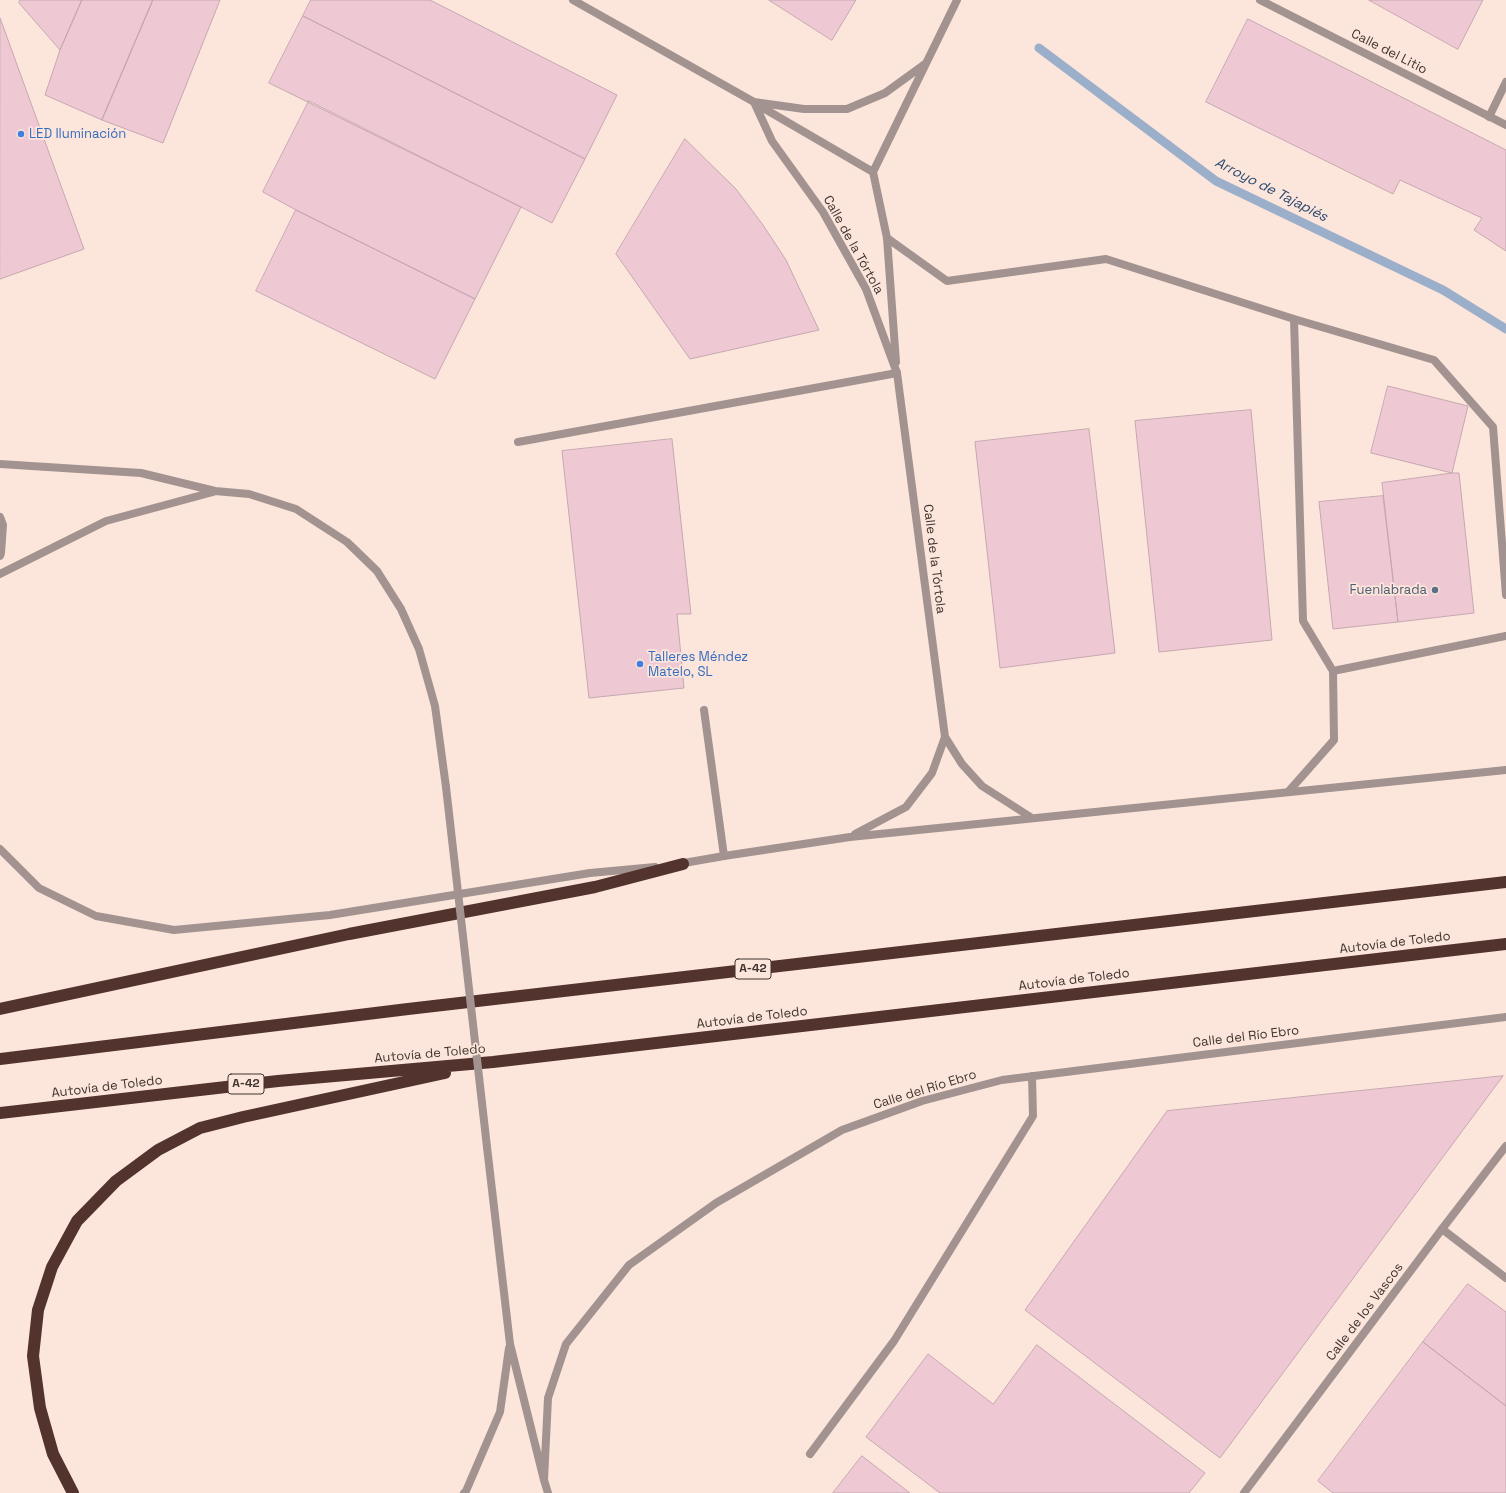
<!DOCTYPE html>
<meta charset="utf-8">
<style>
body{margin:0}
canvas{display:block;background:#fce5db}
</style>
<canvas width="1506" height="1493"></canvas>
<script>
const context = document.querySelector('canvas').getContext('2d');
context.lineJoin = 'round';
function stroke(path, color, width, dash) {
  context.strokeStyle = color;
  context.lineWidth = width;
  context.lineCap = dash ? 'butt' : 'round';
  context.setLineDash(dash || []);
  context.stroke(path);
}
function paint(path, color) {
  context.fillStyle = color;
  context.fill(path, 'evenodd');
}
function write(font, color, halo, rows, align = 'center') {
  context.font = font + ' "Space Grotesk",sans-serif';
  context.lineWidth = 3.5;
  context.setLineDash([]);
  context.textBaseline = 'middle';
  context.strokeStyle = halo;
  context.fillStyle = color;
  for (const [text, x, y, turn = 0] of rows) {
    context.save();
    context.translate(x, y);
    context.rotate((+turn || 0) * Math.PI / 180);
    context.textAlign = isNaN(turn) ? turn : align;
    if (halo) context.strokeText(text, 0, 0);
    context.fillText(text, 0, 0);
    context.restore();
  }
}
stroke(new Path2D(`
 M1039 48 1216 181 1443 290 1506 329`), '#9bafca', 9);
const building = new Path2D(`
 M20 0H82L60 50 19 3Z
 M82 0H153L102 120 45 95 60 50Z
 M153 0H220L163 143 102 120Z
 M311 0H430L617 95 585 159 303 16Z
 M769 0H856L832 40Z
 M1369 0H1483L1458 49Z
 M303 16 585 159 552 223 521 207 269 83Z
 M0 18 84 249 0 279Z
 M1248 19 1506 150V251L1474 230 1482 218 1400 180 1393 194 1206 102Z
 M309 101 521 207 475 299 296 210 263 192Z
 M685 139 736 189 763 225 786 260 819 330 690 359 616 254Z
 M296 210 475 299 435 379 256 291Z
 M1388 386 1468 406 1452 473 1371 453Z
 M1251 410 1272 640 1159 652 1135 421Z
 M1089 429 1115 653 1000 668 975 442Z
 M672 439 691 614H677L684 688 589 698 562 451Z
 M1452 473H1459L1474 613 1398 622 1382 483Z
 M1383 496 1398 622 1333 629 1319 502Z
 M1503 1076 1220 1458 1025 1310 1167 1111Z
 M1468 1284 1506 1312V1406L1423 1342Z
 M1423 1342 1506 1406V1493H1333L1318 1481Z
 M1037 1345 1205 1473 1189 1493H940L866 1437 928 1354 993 1404Z
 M862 1456 910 1493H833Z`);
paint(building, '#eec8d3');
stroke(building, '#c6a8b1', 1);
stroke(new Path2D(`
 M887 238 947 281 1106 259 1294 319 1434 360 1493 427 1506 595
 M1294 319 1303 621 1333 671
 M518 442 897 373
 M704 710 724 856
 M1289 791 1334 740 1333 671 1506 636
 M1442 1229 1506 1278`), '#a39390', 8);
stroke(new Path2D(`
 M573 0 754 102 772 141 823 212 866 289 897 373 945 737 962 764 982 786 1032 818
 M1260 0 1506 125
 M754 102 804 109H847L885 93 925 64
 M758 105 873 172
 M1489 117 1506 82
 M896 362 887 238 873 172 957 0
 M0 464 141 473 215 491 249 494 296 509 347 542 377 571 401 609 419 649 435 706 446 787
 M0 517 3 525 1 553 0 556
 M0 574 106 521 213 492
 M855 834 906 807 932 773 945 737
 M0 849 39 888 96 916 174 930 330 915 590 873 655 867
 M678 864 724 856 850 837 1506 770
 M487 1147 510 1344 544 1480 548 1493
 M810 1454 894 1341 1033 1116 1032 1076
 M544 1480 548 1398 566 1344 629 1265 716 1203 842 1130 922 1101 1002 1080 1506 1017
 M464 1493 466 1491 500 1412 509 1348
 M1244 1493 1442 1229 1506 1146`), '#a39390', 8);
stroke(new Path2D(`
 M0 1009 349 934 595 887 683 864
 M0 1059 408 1009 1506 882
 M0 1113 278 1081 493 1062 1506 944
 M73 1493 53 1454 40 1408 33 1356 38 1310 52 1267 77 1221 116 1181 158 1150 200 1128 243 1117 445 1073`), '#52332e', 12);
stroke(new Path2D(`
 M446 787 487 1147`), '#a39390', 8);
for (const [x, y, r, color] of [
 [21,134,4,"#3f7fe0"],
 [1435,590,4,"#5c6f8a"],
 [640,664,4,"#3f7fe0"]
]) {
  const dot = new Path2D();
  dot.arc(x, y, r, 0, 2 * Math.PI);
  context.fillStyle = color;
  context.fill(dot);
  stroke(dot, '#fce5db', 1.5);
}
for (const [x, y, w] of [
 [753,969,36],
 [246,1084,36]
]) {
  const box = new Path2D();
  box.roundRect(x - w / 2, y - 10, w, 20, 3);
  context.fillStyle = '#fce5db';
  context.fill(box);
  stroke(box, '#3f342f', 1);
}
write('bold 12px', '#3f342f', null, [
 ["A-42",753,969],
 ["A-42",246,1084]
]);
write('13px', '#3f342f', '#fce5db', [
 ["Calle del Litio",1389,52,27],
 ["Calle de la Tórtola",853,245,61],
 ["Calle de la Tórtola",934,559,83],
 ["Autovía de Toledo",1395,943,-7],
 ["Autovía de Toledo",1074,980,-7],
 ["Autovía de Toledo",752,1018,-7],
 ["Calle del Río Ebro",1246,1037,-7],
 ["Autovía de Toledo",430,1054,-5],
 ["Autovía de Toledo",107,1087,-7],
 ["Calle del Río Ebro",925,1090,-17],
 ["Calle de los Vascos",1365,1312,-53]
]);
write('13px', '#366cbe', '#fce5db', [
 ["LED Iluminación",29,134],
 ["Talleres Méndez",648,657],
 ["Matelo, SL",648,672]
], 'left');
write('13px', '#4e5e75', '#fce5db', [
 ["Fuenlabrada",1427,590]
], 'right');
write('italic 14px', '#2a486f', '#fce5db', [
 ["Arroyo de Tajapiés",1271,190,27]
]);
</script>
